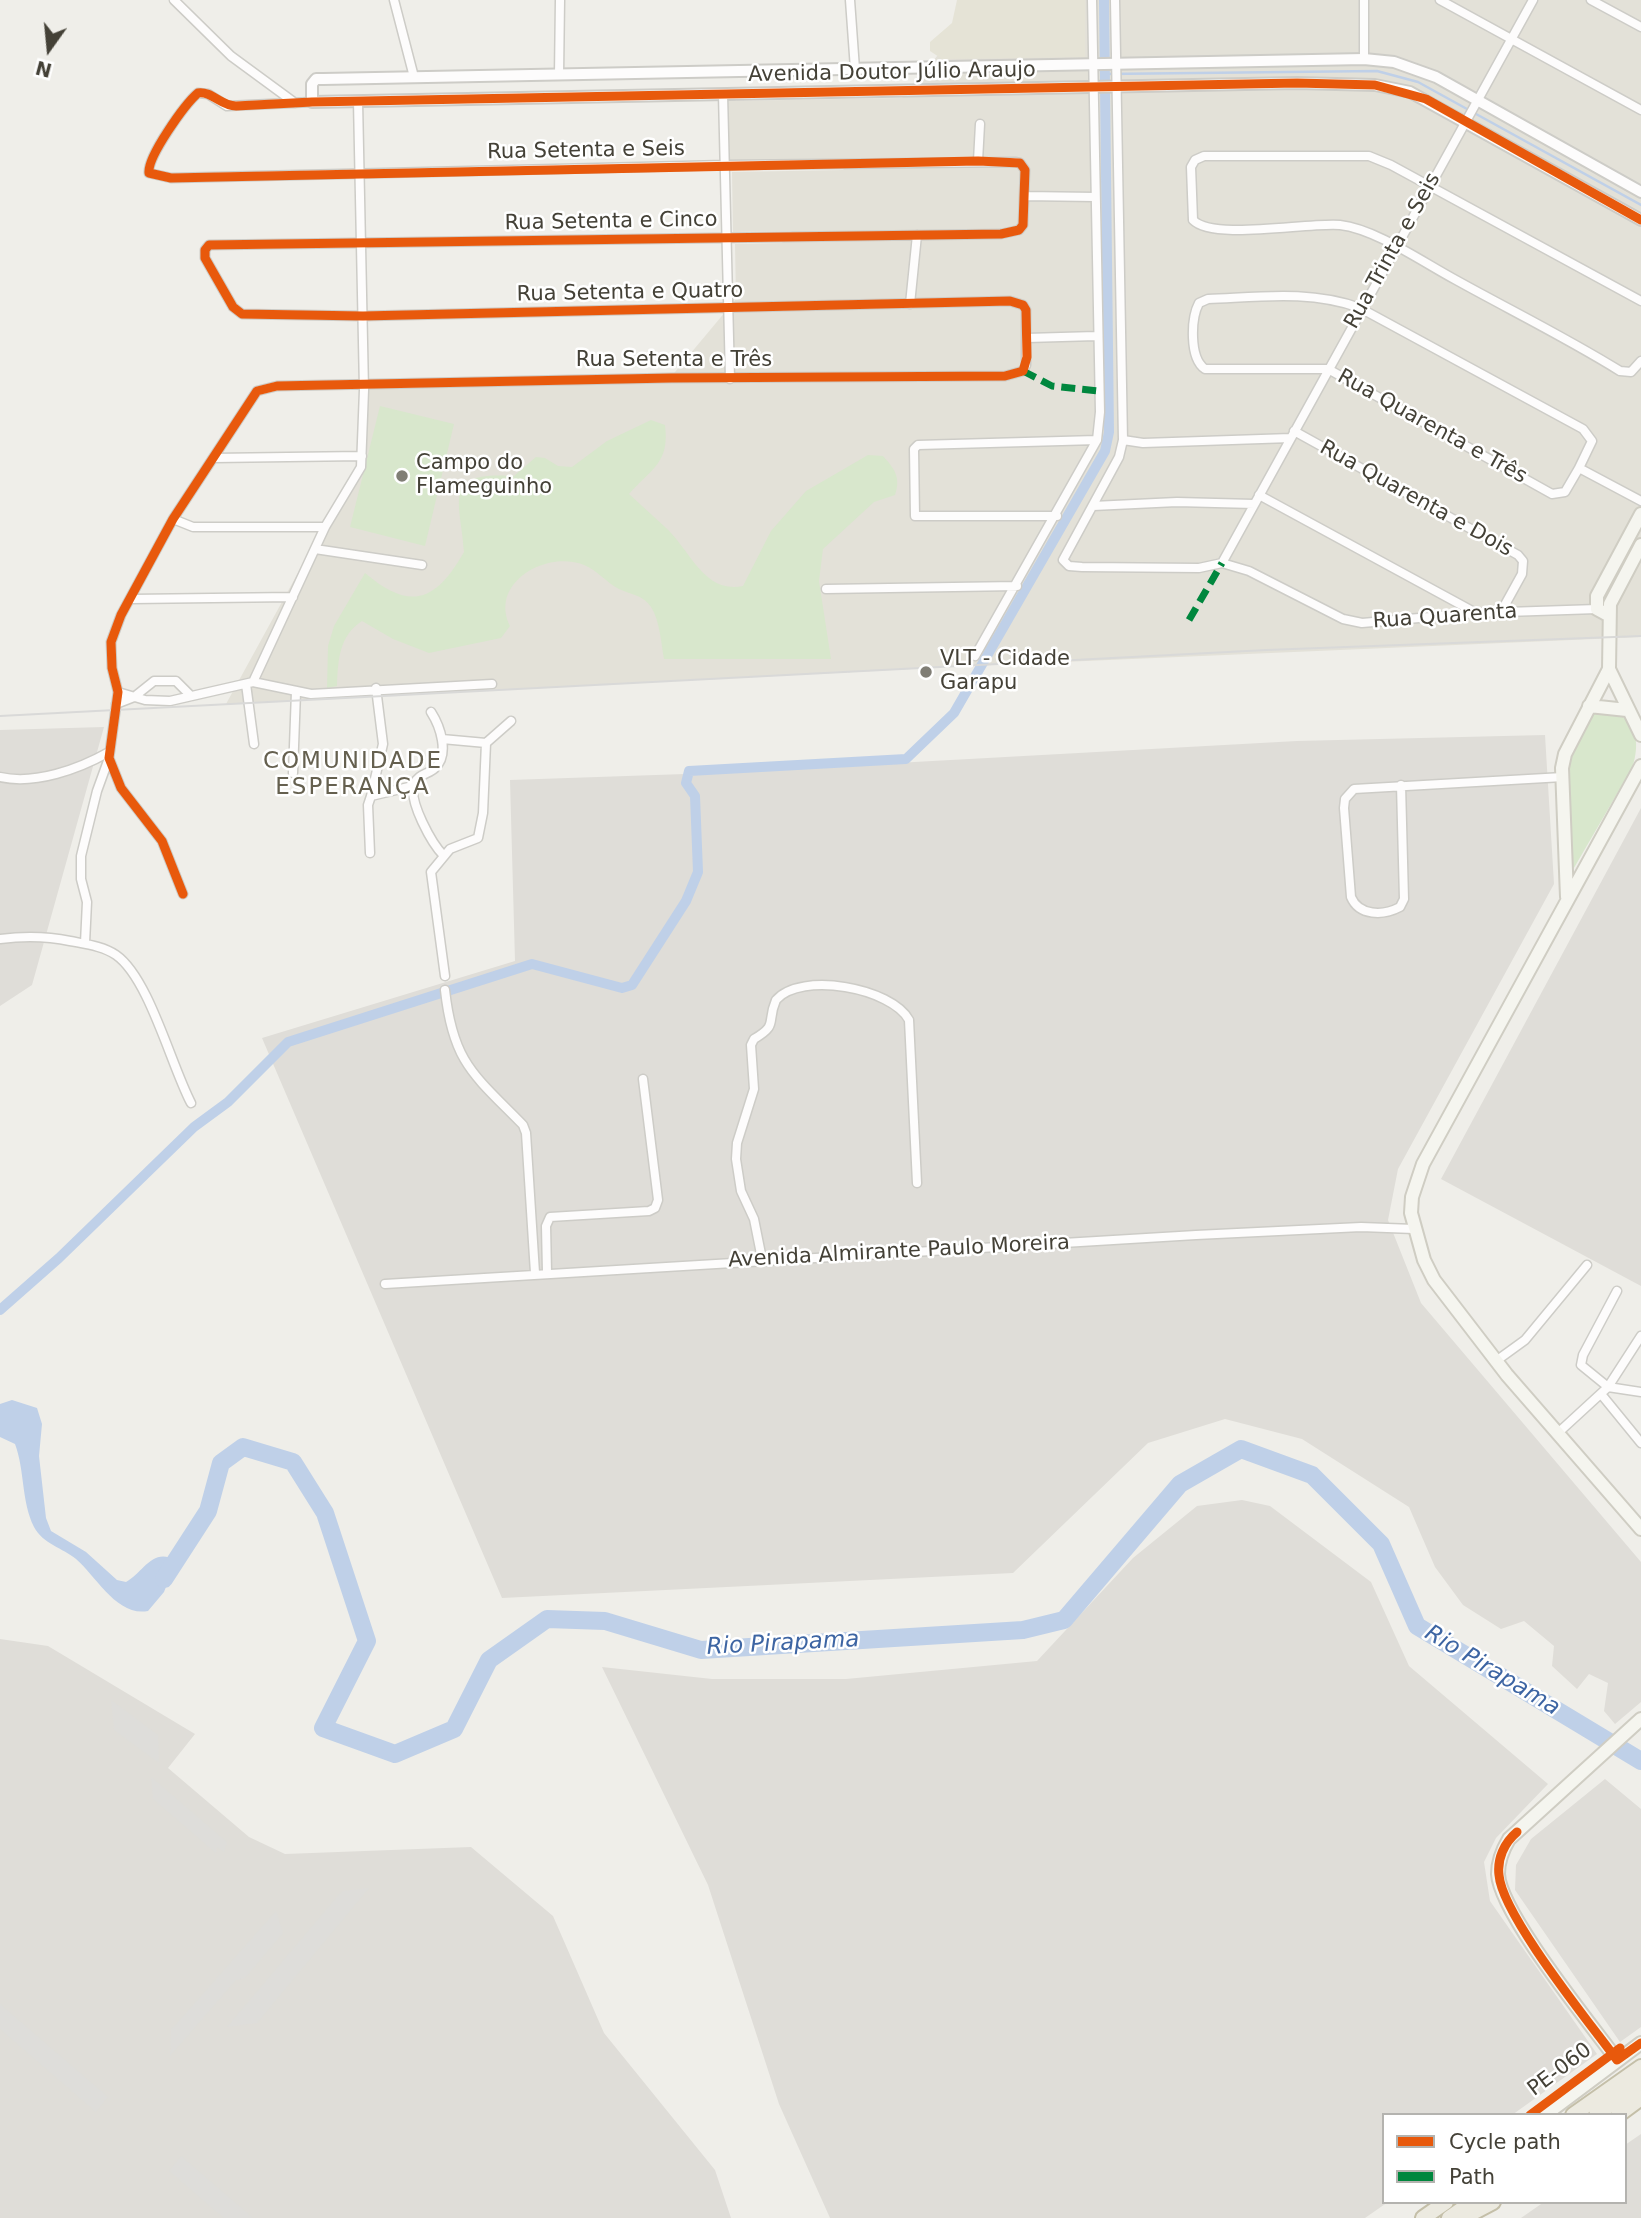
<!DOCTYPE html>
<meta charset="utf-8">
<style>
body{margin:0}
#map{position:relative;width:1641px;height:2218px;overflow:hidden;background:#efeee9;font-family:"DejaVu Sans",sans-serif}
canvas{display:block}
.legend{position:absolute;left:1382px;top:2113px;width:245px;height:91px;box-sizing:border-box;background:#fff;border:2px solid #b4b3af;margin:0;padding:9px 12px;list-style:none;font-size:21px;color:#444137}
.legend li{display:flex;align-items:center;gap:14px;height:35px}
.legend b{width:35px;border:2px solid #b4b3af}
.north{position:absolute;left:14px;top:14px;width:70px;height:70px;-webkit-text-stroke:5px #fff;paint-order:stroke;rotate:195deg;font-size:19px;font-weight:700;line-height:28px;text-align:center;color:#444137}
.north::after{content:'';display:block;margin:auto;width:24px;height:32px;background:#444137;clip-path:polygon(50% 0,100% 100%,50% 72%,0 100%)}
</style>
<div id="map">
<canvas width="1641" height="2218"></canvas>
<ul class="legend">
<li><b style="height:9px;background:#e8590c"></b>Cycle path</li>
<li><b style="height:9px;background:#00873e"></b>Path</li>
</ul>
<div class="north">N</div>
</div>
<script>
const context = document.querySelector('canvas').getContext('2d');
context.lineJoin = 'round';
function paint(path, color) {
  context.fillStyle = color;
  context.fill(path, 'evenodd');
}
function stroke(path, color, width, dash) {
  context.strokeStyle = color;
  context.lineWidth = width;
  context.lineCap = dash ? 'butt' : 'round';
  context.setLineDash(dash || []);
  context.stroke(path);
}
function write(font, color, halo, rows, align = 'center') {
  context.font = font + ' "DejaVu Sans",sans-serif';
  context.lineWidth = 5;
  context.setLineDash([]);
  context.textBaseline = 'middle';
  context.strokeStyle = halo;
  context.fillStyle = color;
  for (const [text, x, y, turn = 0] of rows) {
    context.save();
    context.translate(x, y);
    context.rotate((+turn || 0) * Math.PI / 180);
    context.textAlign = isNaN(turn) ? turn : align;
    if (halo) context.strokeText(text, 0, 0);
    context.fillText(text, 0, 0);
    context.restore();
  }
}
paint(new Path2D(`
 M984 0H1641V637L970 666 226 704 362 456 364 384 670 378 736 299 735 244 782 243 792 231 733 232 732 172 843 170 851 160 729 161 728 101 902 98Z`), '#e3e1d8');
paint(new Path2D(`
 M104 727 32 985 0 1006V730Z
 M1545 735 1554 884 1398 1169 1388 1220 1421 1303 1641 1562V1702L1615 1724 1604 1711 1608 1683 1589 1674 1577 1689 1552 1666 1554 1646 1524 1621 1501 1629 1463 1605 1435 1567 1409 1507 1302 1439 1225 1419 1148 1443 1013 1573 502 1598 262 1038 515 961 510 780 714 773 1297 741Z
 M1641 808V1286L1441 1179Z
 M1242 1500 1270 1506 1371 1582 1409 1666 1548 1784 1496 1838 1484 1862 1490 1901 1597 2054 1512 2115H1384V2202H1388L1365 2218H830L779 2104 708 1885 602 1667 712 1679H846L1037 1661 1133 1558 1197 1506Z
 M0 1639 48 1646 195 1734 168 1768 249 1837 285 1854 471 1847 553 1916 604 2033 715 2170 731 2218H0Z
 M1605 1779 1641 1809V2027L1620 2042 1515 1890 1516 1865 1531 1839Z
 M1641 2134V2218H1521L1544 2202H1625V2145Z`), '#dfddd8');
paint(new Path2D(`
 M957 0H1085V57L942 59 930 51V42L952 23Z`), '#e5e3d6');
paint(new Path2D(`
 M380 406 454 424 425 546 350 527Z
 M651 420 665 425C670 463 651 469 629 494 641 505 653 516 665 527 690 549 703 594 743 586L771 531 806 491 868 455 883 456C895 469 901 478 895 495L874 502 823 549 819 581 831 659H664C661 643 660 621 651 607 643 595 632 595 619 589 607 583 597 570 584 565 546 550 489 583 510 626L501 638 429 653 393 639 362 621C339 636 338 660 337 686L327 688 328 646 334 626 365 573C411 612 436 601 464 552 461 501 440 471 514 476L536 457 545 458 558 466 572 467 607 441Z
 M1593 711C1601 712 1614 712 1621 716 1640 726 1638 752 1632 768L1571 873 1564 769Z`), '#d8e7cc');
paint(new Path2D(`
 M111 1700 158 1735 159 1763 114 1730Z
 M151 1777 227 1842 224 1852 217 1847 216 1853 153 1799Z
 M369 1888 257 2023 227 2027 342 1891Z
 M276 1911 283 1933 245 1978 236 1980 170 2056 171 2030Z
 M0 2004 108 2097 96 2112 0 2029Z
 M181 2156 253 2218H224L169 2171Z`), '#deddda');
paint(new Path2D(`
 M12 1400 37 1408 42 1424 39 1456 46 1518 51 1531 86 1552 117 1580 126 1582C143 1573 153 1546 176 1561L164 1592 148 1611C117 1617 96 1576 76 1559 63 1548 43 1544 34 1527 21 1500 25 1471 15 1444L0 1437V1404Z`), '#bfd0e8');
stroke(new Path2D(`
 M1106 74 1377 71 1418 82 1641 205`), '#bfd0e8', 2.5);
stroke(new Path2D(`
 M0 1310 59 1258 194 1127 228 1102 288 1042 532 964 622 988 632 985 686 901 698 872 695 796 686 783 689 771 906 759 954 713 1105 451 1109 432 1104 0`), '#bfd0e8', 10);
stroke(new Path2D(`
 M164 1579 208 1511 221 1463 243 1447 293 1462 325 1513 367 1641 323 1728 395 1754 454 1729 489 1660 547 1619 605 1621 701 1650 1023 1630 1064 1620 1180 1484 1241 1449 1312 1475 1381 1544 1417 1626 1641 1761`), '#bfd0e8', 18);
const minor = new Path2D(`
 M174 0 231 56 295 103
 M394 0 414 77
 M850 0 855 69
 M1115 0 1123 440 1119 457 1063 560 1069 566 1082 567 1199 568 1222 563
 M1364 0V59
 M1440 0 1641 110
 M1591 0 1641 27
 M559 75 560 0
 M723 94 730 379
 M978 161 980 124
 M1024 196 1095 197
 M1641 301 1391 165 1369 156H1204L1195 160 1191 167 1193 220C1213 241 1308 222 1340 225 1376 229 1424 263 1456 280 1510 310 1567 338 1620 371L1631 372 1641 361
 M910 304 917 235
 M1027 338 1096 336
 M1294 431 1518 555 1523 561 1522 574 1501 612
 M1123 440 1143 443 1291 438
 M214 458 362 456
 M1579 468 1592 441 1583 429 1360 308C1310 290 1260 297 1208 299L1199 303C1191 318 1189 358 1205 369H1328L1552 494 1565 492 1579 468 1641 501
 M1259 495 1476 613
 M1093 506 1177 502 1254 504
 M1057 516H915L914 449 918 445 1097 440
 M173 519 193 527H325
 M315 549 422 565
 M1222 563 1533 0
 M1222 563 1249 571 1343 619 1362 623 1476 613 1597 609
 M826 589 1017 586
 M132 599 293 597
 M975 656 1097 440 1100 412 1092 0
 M253 682 325 527 361 467 364 390 358 101
 M246 684 254 744
 M118 692 145 700 170 701 253 682 311 694 492 684
 M116 704 134 697 154 681H176L191 696
 M431 712C440 726 450 754 435 768 429 774 418 774 414 784 408 801 432 844 444 856
 M442 739 486 743
 M293 773 296 692
 M0 777C35 785 79 769 109 752
 M1401 785 1404 899 1400 907C1383 916 1359 916 1351 897L1344 808 1345 799 1354 789 1563 777
 M371 796 383 744 376 688
 M370 853 368 805 371 796 413 786
 M183 894 162 841 121 788 109 758 118 692 112 668 111 642 121 615 173 519 257 391 277 386 671 378 1005 376 1023 371 1026 365V310L1023 305 1010 301 363 316 242 314 233 307 205 258V250L209 245 1001 234 1019 230 1023 225 1025 170 1020 163 1015 162 725 165 171 178 149 173C147 157 185 104 198 93L208 94 227 106 312 102
 M0 939C24 936 46 936 70 941 85 944 103 946 116 955 149 978 171 1065 191 1103
 M85 943 87 902 81 879V856L97 791 109 758
 M445 976 431 872 450 849 478 838 483 813 486 743 511 721
 M445 990C453 1063 474 1075 523 1125L526 1133 535 1273
 M762 1259 754 1219 741 1191 736 1159 737 1143 754 1089 751 1045 754 1039C779 1024 766 1023 776 1000 801 971 892 988 909 1020L917 1183
 M547 1272 546 1226 550 1217 649 1211 655 1208 658 1200 643 1079
 M385 1284 1196 1235 1361 1227 1414 1229
 M1617 1291 1583 1355 1581 1365 1608 1387 1641 1392
 M1496 1361 1525 1340 1587 1265
 M1601 1394 1641 1443
 M1559 1432 1608 1387 1641 1336`);
const tertiary = new Path2D(`
 M1641 192 1436 77 1394 62 1364 59 323 79H316L312 84V102L1297 83 1375 85 1410 92 1641 220`);
const secondary = new Path2D(`
 M1608 615 1597 609V596L1641 514
 M1609 669 1641 735
 M1589 706 1627 710
 M1641 766 1423 1164 1412 1197 1411 1213 1424 1260 1434 1280 1507 1375 1641 1529
 M1567 897 1562 768 1565 754 1609 669 1610 604 1641 545
 M1617 2060C1590 2023 1500 1913 1498 1874 1498 1861 1503 1849 1509 1839L1641 1719
 M1545 2115 1641 2043`);
const trunk = new Path2D(`
 M1573 2115 1641 2067
 M1596 2115 1641 2082
 M1618 2115 1641 2098
 M1423 2218 1446 2202
 M1449 2218 1472 2202
 M1463 2218 1493 2202`);
stroke(minor, '#cdccc7', 11);
stroke(tertiary, '#cdccc7', 14);
stroke(secondary, '#cfcdc3', 16);
stroke(trunk, '#c4bfa8', 18);
stroke(minor, '#fdfcfc', 8);
stroke(tertiary, '#fdfcfc', 10);
stroke(secondary, '#f5f5ef', 12);
stroke(trunk, '#eceae0', 14);
stroke(new Path2D(`
 M0 716 1266 650 1641 636`), '#d9d9d8', 2);
stroke(new Path2D(`
 M1023 371 1052 386 1098 391
 M1189 620 1222 563`), '#00873e', 7, [14, 7]);
stroke(new Path2D(`
 M183 894 162 841 121 788 109 758 118 692 112 668 111 642 121 615 173 519 257 391 277 386 671 378 1005 376 1023 371 1027 357 1026 310 1023 305 1010 301 363 316 242 314 233 307 205 258V250L209 245 1001 234 1019 230 1023 225 1025 170 1020 163 978 161 171 178 149 173C147 157 185 104 198 93 212 91 221 106 236 106L312 102 1297 83 1375 85 1426 99 1641 220
 M1517 1832C1504 1843 1497 1859 1499 1875 1502 1915 1589 2022 1617 2060L1641 2043
 M1530 2115 1620 2048`), '#e8590c', 9);
for (const [x, y, r, color] of [
 [402,476,7,"#807e75"],
 [926,672,7,"#807e75"]
]) {
  const dot = new Path2D();
  dot.arc(x, y, r, 0, 2 * Math.PI);
  context.fillStyle = color;
  context.fill(dot);
  stroke(dot, '#fff', 2.5);
}
write('21px', '#444137', '#fff', [
 ["Avenida Doutor Júlio Araujo",892,73,-1],
 ["Rua Setenta e Seis",586,151,-1],
 ["Rua Setenta e Cinco",611,222,-1],
 ["Rua Trinta e Seis",1393,251,-61],
 ["Rua Setenta e Quatro",630,293,-1],
 ["Rua Setenta e Três",674,361],
 ["Rua Quarenta e Três",1432,427,29],
 ["Rua Quarenta e Dois",1416,499,29],
 ["Rua Quarenta",1445,617,-4],
 ["Avenida Almirante Paulo Moreira",899,1252,-3],
 ["PE-060",1560,2070,-37]
]);
write('21px', '#444137', '#fff', [
 ["Campo do",416,464],
 ["Flameguinho",416,488],
 ["VLT - Cidade",940,660],
 ["Garapu",940,684]
], 'left');
context.letterSpacing = '2px';
write('23px', '#65604f', '#fff', [
 ["COMUNIDADE",353,762],
 ["ESPERANÇA",353,788]
]);
context.letterSpacing = '0px';
write('italic 23px', '#3d65a3', '#fff', [
 ["Rio Pirapama",783,1644,-3],
 ["Rio Pirapama",1492,1671,31]
]);
</script>
